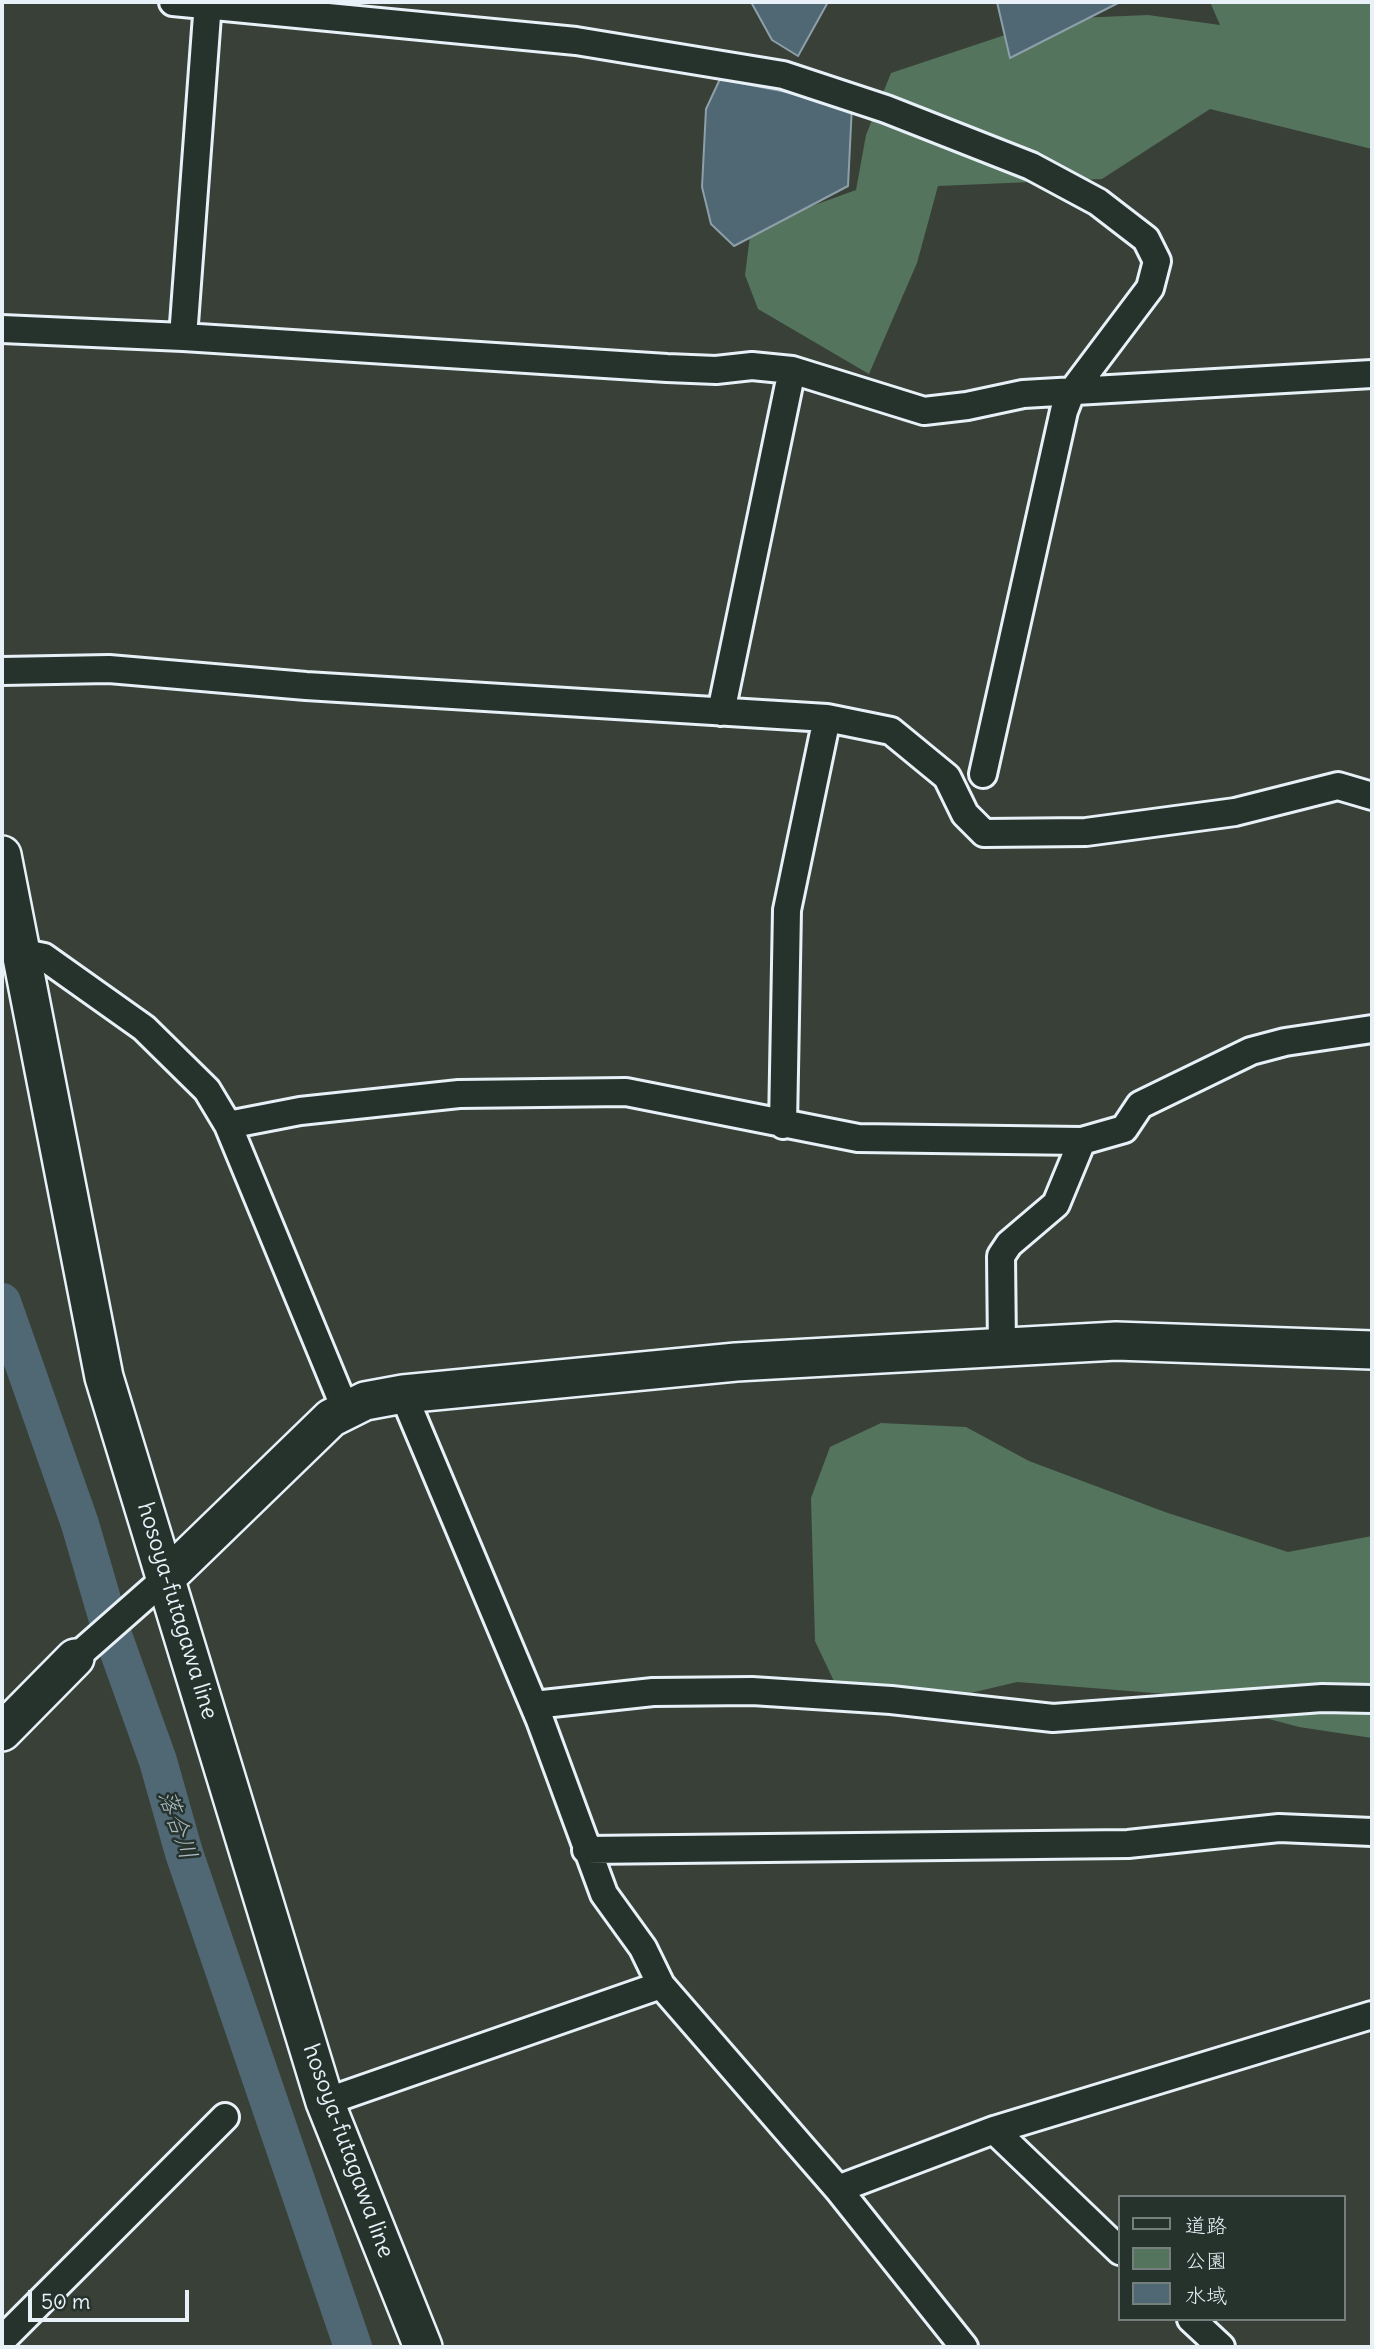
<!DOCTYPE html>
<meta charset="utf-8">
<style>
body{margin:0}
#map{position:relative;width:1374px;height:2349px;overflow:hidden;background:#394037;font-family:Delius,"Klee One",sans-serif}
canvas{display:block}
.frame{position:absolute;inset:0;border:4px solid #e8f1f8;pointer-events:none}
.legend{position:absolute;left:1118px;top:2195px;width:228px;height:126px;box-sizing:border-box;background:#26332d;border:2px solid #747f7e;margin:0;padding:9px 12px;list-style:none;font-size:21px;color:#e8f1f8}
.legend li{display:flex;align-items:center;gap:14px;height:35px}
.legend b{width:35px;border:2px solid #747f7e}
.scale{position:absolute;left:28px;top:2290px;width:161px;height:32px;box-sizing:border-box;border:4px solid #e8f1f8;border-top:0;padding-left:9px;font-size:21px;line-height:24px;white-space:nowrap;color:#e8f1f8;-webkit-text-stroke:5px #26332d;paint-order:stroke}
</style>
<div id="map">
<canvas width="1374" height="2349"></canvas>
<div class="frame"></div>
<ul class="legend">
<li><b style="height:9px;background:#26332d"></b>道路</li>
<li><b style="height:19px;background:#54745d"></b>公園</li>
<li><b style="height:19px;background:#506874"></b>水域</li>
</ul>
<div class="scale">50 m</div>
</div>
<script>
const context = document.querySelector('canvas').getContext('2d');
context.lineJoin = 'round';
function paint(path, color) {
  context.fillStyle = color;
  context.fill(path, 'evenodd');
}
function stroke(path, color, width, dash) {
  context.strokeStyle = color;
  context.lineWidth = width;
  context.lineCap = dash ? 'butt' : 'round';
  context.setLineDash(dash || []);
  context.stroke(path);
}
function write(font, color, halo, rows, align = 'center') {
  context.font = font + ' Delius,"Klee One",sans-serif';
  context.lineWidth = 5;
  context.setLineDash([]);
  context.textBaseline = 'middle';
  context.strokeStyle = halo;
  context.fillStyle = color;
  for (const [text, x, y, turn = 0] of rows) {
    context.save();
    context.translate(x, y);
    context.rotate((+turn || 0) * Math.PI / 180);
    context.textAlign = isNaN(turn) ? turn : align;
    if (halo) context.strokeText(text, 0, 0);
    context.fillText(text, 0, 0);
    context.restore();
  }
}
paint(new Path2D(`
 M1210 2H1372V149L1210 109 1102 179 938 186 917 263 869 374 758 309 745 275 751 228 856 190 866 135 891 73 1053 19 1148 15 1220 25Z
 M881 1423 966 1427 1029 1461 1165 1512 1288 1552 1372 1536V1738L1299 1727 1179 1695 1017 1682 920 1705 840 1694 815 1641 811 1498 830 1447Z`), '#54745d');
const water = new Path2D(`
 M751 2H828L798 56 772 40Z
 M997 2H1120L1010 58Z
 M720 79 852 105 848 186 734 246 711 224 702 187 706 109Z`);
paint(water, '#506874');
stroke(water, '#8d9fa9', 2);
stroke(new Path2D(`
 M2 1302 80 1524 110 1627 158 1761 184 1853 353 2347`), '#506874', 38);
const street = new Path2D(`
 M173 2 576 41 783 75 886 109 1031 166 1098 202 1146 239 1157 261 1150 288 1071 393 1064 411 983 774
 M2 329 183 337 667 368 716 370 752 366 792 370 924 411 967 406 1023 394 1372 374
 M183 337 208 2
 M2 671 109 669 306 686 827 718 891 731 947 777 965 814 984 833 1086 832 1235 812 1338 786 1372 796
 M721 712 792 370
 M19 952 44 957 144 1028 207 1090 228 1125 346 1411
 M228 1125 300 1111 459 1094 626 1092 858 1138 1082 1141 1124 1129 1140 1105 1251 1051 1285 1042 1372 1029
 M783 1125 787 910 827 718
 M1002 1347 1001 1256 1009 1244 1056 1204 1082 1141
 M403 1394 540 1720 604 1894 643 1948 661 1985 838 2189 964 2347
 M75 1658 167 1577
 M534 1705 653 1692 752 1691 891 1700 1053 1718 1322 1698 1372 1699
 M586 1850 1128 1844 1279 1828 1372 1832
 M325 2102 661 1985
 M994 2130 1120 2251
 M838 2189 994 2130 1372 2015
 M1191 2319 1221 2347
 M2 2340 225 2117`);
const secondary = new Path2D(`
 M2 855 104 1377 325 2102 423 2347
 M167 1577 331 1418 365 1401 403 1394 736 1362 1116 1341 1372 1350
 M2 1732 75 1658`);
stroke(street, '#e8f1f8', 32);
stroke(secondary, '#e8f1f8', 42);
stroke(street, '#26332d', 26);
stroke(secondary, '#26332d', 37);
write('23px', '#e8f1f8', '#26332d', [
 ["hosoya-futagawa line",177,1611,73],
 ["hosoya-futagawa line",348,2151,70]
]);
write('italic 24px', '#abbac3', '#26332d', [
 ["落合川",177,1825,71]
]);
</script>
